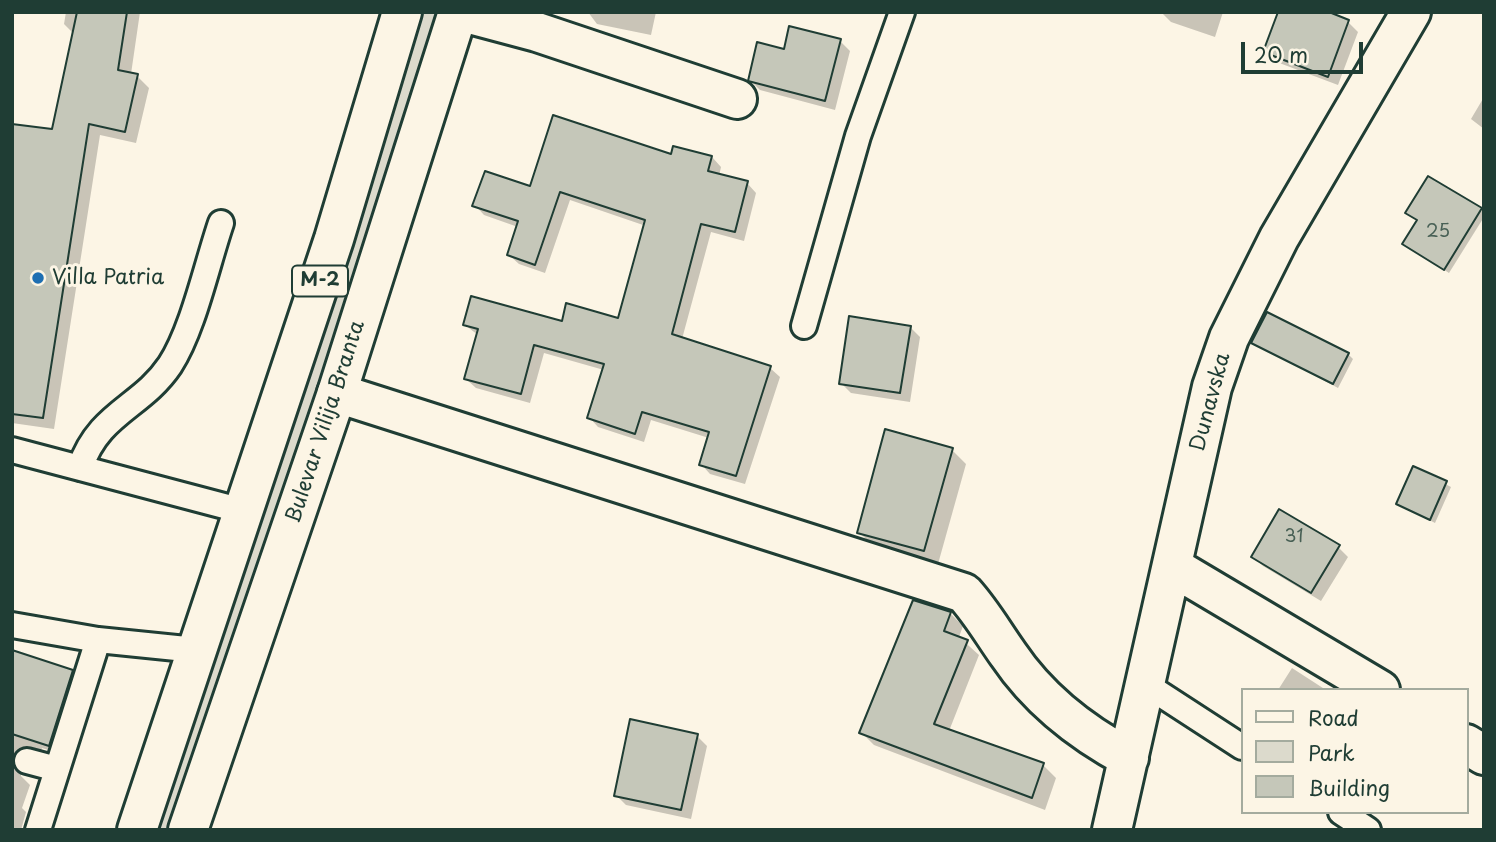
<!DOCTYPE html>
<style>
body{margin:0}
#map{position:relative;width:1496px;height:842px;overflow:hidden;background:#fcf5e5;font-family:"Playpen Sans",sans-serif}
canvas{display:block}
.frame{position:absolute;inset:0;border:14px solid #1f3d34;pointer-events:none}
.legend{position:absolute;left:1241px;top:688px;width:228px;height:126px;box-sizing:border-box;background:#fcf5e5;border:2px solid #a4ab9e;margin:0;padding:9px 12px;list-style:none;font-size:21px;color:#1f3d34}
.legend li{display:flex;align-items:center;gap:14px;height:35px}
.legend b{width:35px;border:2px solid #a4ab9e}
.scale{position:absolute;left:1241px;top:42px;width:122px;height:32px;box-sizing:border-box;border:4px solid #1f3d34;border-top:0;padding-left:9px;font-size:21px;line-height:24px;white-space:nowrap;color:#1f3d34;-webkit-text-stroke:5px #fcf5e5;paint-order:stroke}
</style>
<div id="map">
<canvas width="1496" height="842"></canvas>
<div class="frame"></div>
<ul class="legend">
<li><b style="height:9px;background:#fcf5e5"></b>Road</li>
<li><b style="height:19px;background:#dcdacc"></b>Park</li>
<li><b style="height:19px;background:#c5c7b9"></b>Building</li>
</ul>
<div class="scale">20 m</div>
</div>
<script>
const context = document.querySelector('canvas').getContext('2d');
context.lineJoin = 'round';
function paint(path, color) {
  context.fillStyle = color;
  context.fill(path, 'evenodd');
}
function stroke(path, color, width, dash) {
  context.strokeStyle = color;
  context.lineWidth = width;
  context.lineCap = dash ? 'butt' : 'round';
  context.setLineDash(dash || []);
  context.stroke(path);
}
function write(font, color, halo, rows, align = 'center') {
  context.font = font + ' "Playpen Sans",sans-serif';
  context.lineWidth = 6;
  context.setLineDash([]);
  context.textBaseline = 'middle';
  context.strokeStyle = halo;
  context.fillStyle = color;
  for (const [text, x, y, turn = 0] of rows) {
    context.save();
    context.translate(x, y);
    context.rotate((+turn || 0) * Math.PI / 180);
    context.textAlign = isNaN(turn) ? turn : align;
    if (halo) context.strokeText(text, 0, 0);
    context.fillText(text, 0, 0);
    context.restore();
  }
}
paint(new Path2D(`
 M418 12H445L171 830H144Z`), '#dcdacc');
paint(new Path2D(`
 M66 12H140L131 74 137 76 149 88 136 143 100 135 54 429 12 423V125L53 131 74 34 64 24Z
 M588 12H656L651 35 597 24Z
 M1161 12H1223L1215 37 1171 22Z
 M1324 12 1348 22 1358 32 1338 85 1274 61 1265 51Z
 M840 41 850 51 835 110 760 90 750 80 785 51Z
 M1484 97V129L1471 119Z
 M672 156 712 157 721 167 719 176 747 183 756 193 744 241 711 232 682 339 770 368 780 377 745 484 710 474 701 464 709 438 651 420 644 442 598 427 589 417 604 370 544 353 530 403 476 388 466 379 478 335 465 325 620 320 646 226 570 200 545 273 519 264 509 255 518 227 484 215 475 205 531 188Z
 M1481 209 1484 217 1449 273 1404 244 1418 221 1408 213Z
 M910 327 920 337 910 402 851 393 841 383Z
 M1253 343 1348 354 1353 359 1338 388Z
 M952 450 966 464 938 564 873 546 859 532Z
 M1414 468 1451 487 1435 523 1398 504Z
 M1338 547 1348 557 1321 601 1263 566 1253 556Z
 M914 602 950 613 963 626 959 637 979 655 949 731 1043 765 1056 778 1045 810 874 745 861 732Z
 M12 652 72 672 81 680 58 753 42 748 40 755 21 766V776L30 785 22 808 26 812 21 830H12Z
 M1292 668 1326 690H1278Z
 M697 736 707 746 691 819 626 805 616 795Z`), '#0003');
const building = new Path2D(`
 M77 12H127L118 70 138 74 125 132 89 124 43 418 12 414V124L52 129Z
 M1278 12H1329L1349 20 1328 77 1263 52Z
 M789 26 841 39 825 101 748 81 757 42 784 49Z
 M553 115 671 154 673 146 712 156 708 171 748 181 735 232 701 224 672 334 771 366 736 476 699 465 709 432 642 412 635 434 587 418 604 364 534 345 521 394 464 379 478 329 463 325 471 296 562 321 566 303 618 318 645 220 560 192 535 265 507 255 518 221 472 206 485 171 530 186Z
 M1428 176 1482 208 1444 270 1402 244 1417 220 1405 213Z
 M1267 312 1349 353 1333 384 1251 343Z
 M849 316 911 326 900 393 839 384Z
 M885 429 953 448 924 551 857 533Z
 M1413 466 1447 481 1430 520 1396 504Z
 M1279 509 1340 545 1311 593 1251 557Z
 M913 600 951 612 944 631 968 640 934 724 1044 763 1032 798 859 733Z
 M12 650 73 670 49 746 12 734Z
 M630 719 698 734 681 810 614 796Z`);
paint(building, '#c5c7b9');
stroke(building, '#1f3d34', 2);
const lane = new Path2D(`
 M804 326 858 136 902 12
 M12 450 243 511
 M80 468C99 412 141 408 170 365 193 330 207 264 221 223
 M12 625 98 640 196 650
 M1145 684 1242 747
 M27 761 57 769
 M1341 812 1368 830
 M38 830 98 640`);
const street = new Path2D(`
 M462 12 537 32 737 99
 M337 393 964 593C982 613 993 633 1008 654 1039 700 1080 732 1129 758
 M1173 567 1380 690
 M1466 744 1484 755
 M1112 830 1212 387 1229 338 1279 238 1411 12`);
const primary = new Path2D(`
 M137 830 334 239 402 12
 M188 830 337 393 458 12`);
stroke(lane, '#1f3d34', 30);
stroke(street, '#1f3d34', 44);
stroke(primary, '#1f3d34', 44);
stroke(lane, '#fcf5e5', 24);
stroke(street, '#fcf5e5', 38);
stroke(primary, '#fcf5e5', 38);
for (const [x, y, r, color] of [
 [38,278,7,"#1f6fb2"]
]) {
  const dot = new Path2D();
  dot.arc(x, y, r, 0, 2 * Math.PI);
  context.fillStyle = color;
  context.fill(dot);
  stroke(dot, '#fcf5e5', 2.5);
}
write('18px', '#486055', null, [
 ["25",1438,232],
 ["31",1294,537]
]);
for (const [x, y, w] of [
 [320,281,56]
]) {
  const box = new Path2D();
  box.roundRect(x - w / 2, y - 15.5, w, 31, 5);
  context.fillStyle = '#fcf5e5';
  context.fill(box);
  stroke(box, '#1f3d34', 2);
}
write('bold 19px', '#1f3d34', null, [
 ["M-2",320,281]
]);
write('21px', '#1f3d34', '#fcf5e5', [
 ["Villa Patria",52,278]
], 'left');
write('21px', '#1f3d34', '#fcf5e5', [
 ["Dunavska",1211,402,-75],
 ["Bulevar Vilija Branta",326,422,-72]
]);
</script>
